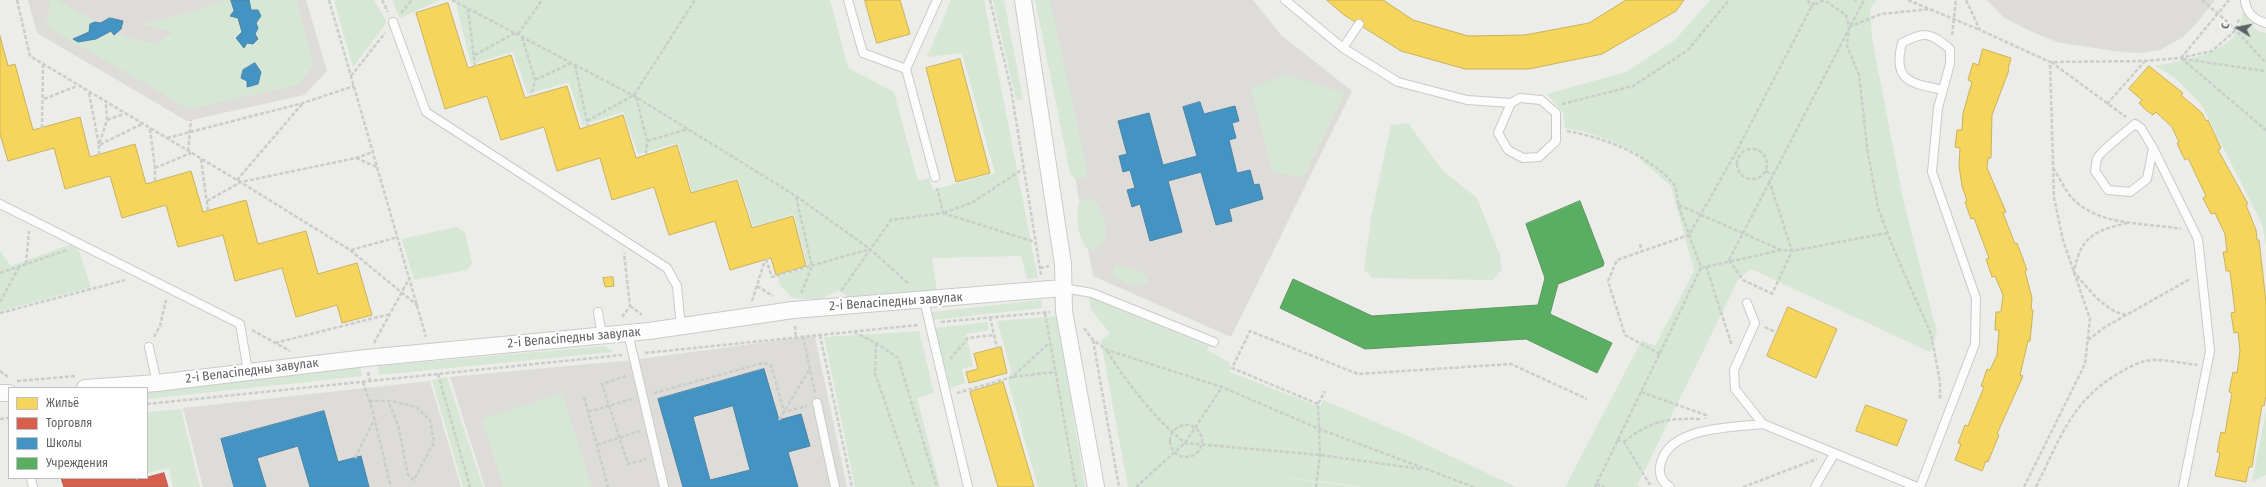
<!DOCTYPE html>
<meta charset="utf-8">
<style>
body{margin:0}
#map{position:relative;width:2266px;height:487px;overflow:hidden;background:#ecece8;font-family:"Fira Sans Condensed",sans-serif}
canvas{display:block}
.legend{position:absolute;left:8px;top:387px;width:140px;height:92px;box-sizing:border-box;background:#fff;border:1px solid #bfc0c1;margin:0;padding:5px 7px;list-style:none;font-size:12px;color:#5e6165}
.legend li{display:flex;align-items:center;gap:8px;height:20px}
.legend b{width:20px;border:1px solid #bfc0c1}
.north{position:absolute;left:2218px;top:8px;width:40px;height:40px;-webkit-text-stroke:3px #fff;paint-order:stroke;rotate:280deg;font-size:11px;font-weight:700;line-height:16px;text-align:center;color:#5e6165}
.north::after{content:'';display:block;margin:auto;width:14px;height:18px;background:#5e6165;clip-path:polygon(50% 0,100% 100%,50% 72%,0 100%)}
</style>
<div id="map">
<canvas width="2266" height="487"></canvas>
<ul class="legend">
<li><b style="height:11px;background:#f6d55c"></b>Жильё</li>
<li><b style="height:11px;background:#d6604d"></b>Торговля</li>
<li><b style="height:11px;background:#4393c3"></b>Школы</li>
<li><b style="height:11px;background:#5aae61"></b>Учреждения</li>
</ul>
<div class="north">С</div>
</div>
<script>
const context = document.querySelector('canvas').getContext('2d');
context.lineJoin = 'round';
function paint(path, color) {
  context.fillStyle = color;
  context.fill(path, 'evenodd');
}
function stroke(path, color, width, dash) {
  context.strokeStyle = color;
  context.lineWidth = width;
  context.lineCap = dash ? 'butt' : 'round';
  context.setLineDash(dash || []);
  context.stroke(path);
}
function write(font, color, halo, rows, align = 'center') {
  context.font = font + ' "Fira Sans Condensed",sans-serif';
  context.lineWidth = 4;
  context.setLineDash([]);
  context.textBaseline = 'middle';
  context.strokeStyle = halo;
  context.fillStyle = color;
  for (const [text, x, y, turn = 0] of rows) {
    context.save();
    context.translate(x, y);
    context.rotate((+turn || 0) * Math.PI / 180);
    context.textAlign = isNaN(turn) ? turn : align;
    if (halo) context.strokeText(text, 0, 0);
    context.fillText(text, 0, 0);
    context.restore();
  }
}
paint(new Path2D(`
 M28 0H306L327 71 304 95 187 121 37 33Z
 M1043 0H1253L1281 35 1352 91 1231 337 1093 276Z
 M1987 0H2215L2196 24 2183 37 2160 50 2139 53 2113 51 2057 42 2028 30 2003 17Z
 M803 337H815L847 487H485L450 377 633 360Z
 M430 381 461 487H203L183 408Z`), '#dedcd8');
paint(new Path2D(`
 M51 0H56L128 38 156 44 173 32 142 24 196 11 225 0H296L314 65 298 85 189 109 46 26Z
 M334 0H374L387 22 353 67Z
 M392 0H440L400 18Z
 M455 0H830L848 68 894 92 918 181 929 178 933 190 995 173 962 53 927 57 951 0H984L1038 278 1027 279 1021 256 932 258 937 292 850 298 839 290 819 300 792 298 780 285 778 277 808 268 794 214 753 227 738 178 692 192 678 143 638 154 623 112 583 125 569 82 528 94 513 52 471 64Z
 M993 0H1004L1023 99 1016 100Z
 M1035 0H1050L1087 170 1086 176 1082 178H1074L1070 173Z
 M1710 0H1876L1870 9 1872 38 1903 199 1937 333 1930 352 1751 269 1738 280 1638 484 1640 487H1565L1642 340 1655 346 1694 271 1671 186 1642 161 1641 156C1616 142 1593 132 1565 128L1563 112 1547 94 1626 72 1675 40Z
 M2244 6C2248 21 2250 30 2266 33V245L2262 224 2201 104 2174 77 2155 66C2182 60 2223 56 2238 30 2242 24 2242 14 2244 6Z
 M1286 75 1345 93 1303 177 1273 172 1251 89Z
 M1408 123 1443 171 1477 198 1500 255 1502 269 1493 280 1372 278 1364 269 1372 213 1391 125Z
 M1087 198 1098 203C1103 222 1113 234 1097 250L1086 248C1077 234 1077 221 1078 205Z
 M457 227 465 233 472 263 467 270 414 280 402 239Z
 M76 242 91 287 0 311V251L11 266Z
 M1116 265 1130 268 1146 275 1148 282C1131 289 1126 283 1112 274Z
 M1089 297 1209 346 1207 350 1229 362 1230 372 1320 407 1323 400 1406 435 1516 487H1364L1238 471 1356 487H1128L1102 348 1101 341 1110 333 1091 310Z
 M1041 300 1042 308 933 320 932 312Z
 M1057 316 1085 487H1038L1008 381 1011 370 997 321Z
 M988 322 989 330 966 334 973 366 962 369 965 383 950 388 934 328Z
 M919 331 934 393 917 398 940 487H855L824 337Z
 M605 346 613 352 379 375 378 366Z
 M360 367 362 376 147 399V389Z
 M447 377 483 487H463L432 380Z
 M562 393 592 487H503L482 419Z
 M181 409 200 487H173L169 468 147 473V412Z
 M2266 412V475L2252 482Z`), '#d7e7d5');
const homes = new Path2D(`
 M865 0H900L910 34 877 43Z
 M1327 0H1383L1413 20 1468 36 1525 35 1589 23 1626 0H1684L1676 11 1602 54 1529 69H1465L1401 51 1344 15Z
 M448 3 468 68 511 55 525 98 567 86 580 129 623 115 636 158 677 145 691 193 737 180 752 228 793 216 806 266 776 275 771 258 730 270 715 221 669 235 654 187 612 200 600 158 557 171 544 127 501 140 487 96 445 109 416 13Z
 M0 36 8 66 15 64 33 130 80 117 90 157 135 144 146 184 191 171 203 212 246 200 258 244 306 231 318 274 357 263 372 315 342 323 337 305 296 317 282 268 235 281 223 235 178 247 166 205 122 218 110 176 65 189 54 148 8 161 0 134Z
 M1983 49 2011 58 2008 69 2009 70 1992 115 1991 158H1988L1987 168 2006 212 2003 213 2015 244 2017 243 2027 270 2025 271 2032 298 2031 310H2033L2030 341H2028L2020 375 2023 376 1997 434 1999 435 1988 462 1986 461 1982 471 1955 460 1961 444 1958 443 1965 425 1968 426 1984 387 1981 386 1984 378 1987 369 1990 370 1997 355 1999 330H1995L1996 312H2001L2003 295 1995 276 1992 277 1986 259 1989 258 1974 218 1971 219 1965 202 1967 201 1962 186 1959 166 1960 148 1955 147 1957 130H1962L1963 113 1972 82 1968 80 1973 63 1978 65Z
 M960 59 990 173 956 182 926 68Z
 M2149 66 2183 93 2181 95 2202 113 2206 121 2208 120 2221 148 2218 150 2248 204 2246 205 2256 230 2257 240H2259L2266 302V396L2264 406 2262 405 2252 467H2249L2246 482 2215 476 2220 453 2217 452 2221 432 2225 433 2232 393 2229 392 2233 372 2237 373 2240 351 2238 332 2234 333 2231 313 2235 312 2230 271H2226L2225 263 2223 252H2227L2225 234 2215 213 2211 214 2203 198 2206 196 2188 158 2185 160 2181 152 2177 143 2179 142 2172 127 2156 112 2153 115 2146 110 2139 103 2142 100 2129 89Z
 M613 277 614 286 605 287 603 278Z
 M1788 307 1837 329 1816 378 1767 356Z
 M1001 347 1007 373 969 383 966 372 978 369 974 354Z
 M1003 382 1034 487H998L970 392Z
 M1866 405 1907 420 1897 446 1856 431Z`);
paint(homes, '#f6d55c');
stroke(homes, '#c8b25f', 1);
const shops = new Path2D(`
 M164 473 168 487H64L61 478H135L136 480Z`);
paint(shops, '#d6604d');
stroke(shops, '#b26054', 1);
const schools = new Path2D(`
 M231 0H249L251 10H258L261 16 256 23 258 28 255 34 258 39 253 44 247 43 244 48 236 38 242 32 238 18 230 16 234 11Z
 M110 18 123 21 121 29 114 35 111 31 96 39 78 42 73 39 89 32 90 24 95 22 100 23Z
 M255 63 261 72 258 84 247 87V81L241 78 243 70Z
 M1200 102 1204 114 1235 106 1239 121 1232 123 1236 138 1229 140 1237 173 1250 170 1254 185 1259 184 1263 199 1229 209 1232 221 1216 225 1201 172 1168 181 1182 232 1150 241 1140 204 1132 207 1127 190 1135 188 1130 170 1123 172 1119 156 1127 154 1118 121 1149 113 1163 165 1197 156 1183 107Z
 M764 369 779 420 801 414 810 446 788 452 798 487H683L658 399ZM733 406 750 470 710 480 693 417Z
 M324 411 338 462 361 456 369 487H310L298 446 257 458 266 487H234L221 439Z`);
paint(schools, '#4393c3');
stroke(schools, '#4b84a7', 1);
const public = new Path2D(`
 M1580 201 1604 263 1603 266 1558 284 1550 314 1612 343 1597 373 1526 339 1365 349 1280 308 1293 279 1372 316 1538 305 1545 278 1526 224Z`);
paint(public, '#5aae61');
stroke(public, '#5b9762', 1);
const lane = new Path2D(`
 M848 0 863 53 906 69
 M1285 0 1343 48 1398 82 1467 100 1511 103 1520 98 1541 100 1556 113V141L1539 157 1523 158 1508 150 1498 133 1511 103
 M2245 0C2246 12 2254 20 2266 23
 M393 22 426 112 667 268 677 286 681 327
 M1343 48 1359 24
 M2153 148 2147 179 2130 192 2108 190 2095 171C2096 168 2096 162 2097 159 2100 151 2127 131 2135 124L2141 128 2153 148 2198 239 2210 351 2183 487
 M935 177 906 69 937 0
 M0 204 240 324 248 371
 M1063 288 1092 293 1214 342
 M924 300 968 487
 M1747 303 1755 323 1734 370 1735 389 1763 424 1917 487
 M598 312 602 336
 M628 333 664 487
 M149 347 157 383
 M817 403 835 487
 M31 478 33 487
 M1670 487C1662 482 1659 475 1660 467 1666 426 1731 428 1763 424
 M1815 487 1834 454
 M1920 487 1975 344 1976 298 1932 172 1938 108 1950 64V49C1930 33 1925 30 1902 43 1892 82 1911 83 1943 90`);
const street = new Path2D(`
 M1023 0 1063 264 1064 311 1096 487
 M85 388 157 383 366 358 649 331 793 310 1063 288
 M0 393H9`);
stroke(lane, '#cacac9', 10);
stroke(street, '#cacac9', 18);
stroke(new Path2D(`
 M17 0 30 56 237 180 350 250 418 306
 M329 0 426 337
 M382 0 388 12
 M452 0 636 97 796 196 870 249 909 284
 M990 0 1011 89 1041 275
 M1808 0 1811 7 1821 1 1827 2 1846 15 1849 27 1847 46 1859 75 1868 154 1878 208 1894 250 1931 334 1940 382V400
 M1854 0H1857
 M1908 0 1980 30
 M1966 0 1980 30 2050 62 2145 61 2180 58 2212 51 2236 30 2239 18
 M2202 0 2231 25 2266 63
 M468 9 475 66
 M401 13 412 0
 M1849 27 1881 14 1930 9
 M518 34 542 0
 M1952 35 1956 0
 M522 37 535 80 531 97
 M475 55 515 33
 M2181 58 2266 130
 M2181 58 2229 0
 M2183 59 2266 71
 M2051 62 2126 117
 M575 65 588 126
 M351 76 385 33
 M535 80 571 63
 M89 93 99 145 142 124
 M636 97 647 141 646 155
 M44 99 77 86
 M1562 104 1633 86 1688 50 1729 0
 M2107 104 2145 61
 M107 120 124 114
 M587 121 634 95 695 0
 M42 128 43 64
 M150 129 155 168V181
 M1567 131C1603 137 1649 155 1673 183 1677 188 1677 200 1679 207 1686 227 1694 247 1701 268L1595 487
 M167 138 303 103 354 86
 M647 141 688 129
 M1737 164a15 15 0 1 1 30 0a15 15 0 1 1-30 0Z
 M188 151 191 120
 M99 155V145L107 120 106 104
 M356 158 377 167
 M201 159 208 211
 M155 168 191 153
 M2053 168C2060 178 2065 191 2073 199 2101 227 2144 222 2181 229
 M1766 171 1772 175
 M237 180 303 103
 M1769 180 1792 251 1887 233
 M796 197 812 266 801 294
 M207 201 241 182 356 158 373 152
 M1679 205 1781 250 1792 251 1772 294
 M943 213 1035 242
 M944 213 973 202 1023 169
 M1640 244 1642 252
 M351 250 398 237
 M766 259 772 277 870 249
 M1729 260 1864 0
 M1729 260 1743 280 1775 295
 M26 264 29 231
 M1706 266 1732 346
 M1040 268 1049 266
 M1701 268 1781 250
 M0 273 67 250
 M757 286 773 296
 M841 291 891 220 943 213 937 188
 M752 301 765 260
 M0 302 19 267
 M630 306 642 315
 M0 313 125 280
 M1045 313 1076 487
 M2126 315C2103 310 2089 289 2074 272 2081 236 2094 231 2127 223
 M622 317 630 306 624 253
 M990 317 997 348
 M941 322 1050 312
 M795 326 796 337
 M1765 327 1777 333
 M1084 328 1093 340 1107 350 1222 387 1317 428 1474 487
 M252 330 290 351
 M854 332 876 343 898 358 937 487
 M820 335 852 487
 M803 336 815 393
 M154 337 160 326 166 300
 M1093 340 1119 487
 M2088 340 2105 327 2190 279
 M275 343 390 314
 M374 343 410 277
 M876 343 875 373 914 487
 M1107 351C1128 384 1154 418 1185 443L1320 455 1421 469
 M645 353 918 325
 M1660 354 1625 335 1608 281 1617 260 1689 235 1735 154 1815 0
 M950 359 968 338 994 335
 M0 371 8 377
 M368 372 370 381
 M438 374 470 487
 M626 376 602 384 628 464 646 459
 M1013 377 1054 372
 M17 381 76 376
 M363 382 372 409 391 487
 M1641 392 1706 415 1705 419
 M654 393 763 363 771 365 784 412 807 406
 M957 393 1012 377 1049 343
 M584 397 608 487
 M369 401H391L416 407 430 420 434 442 414 480 408 475 398 425 388 401
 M147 404 622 355
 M1318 404 1232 368 1250 331 1358 374 1511 364 1587 399
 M588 412 632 399
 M0 419 9 418
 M779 420 809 370
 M1170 441a16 16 0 1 1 32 0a16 16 0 1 1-32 0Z
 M1617 440 1624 442 1650 485
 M1624 442C1649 421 1668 418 1700 419
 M597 445 640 431
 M355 458 374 420
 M1596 484 1605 487
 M1136 487 1185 443 1222 387
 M1316 487 1320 455 1318 404 1325 391
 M1743 487 1817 459
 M2024 487 2085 364 2090 319 2063 240 2054 198 2050 62
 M2036 487C2060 439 2071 400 2121 372 2131 366 2142 360 2155 360 2168 360 2183 363 2197 365`), '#cacecb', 2.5, [4, 2]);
stroke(lane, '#fcfcfc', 8);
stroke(street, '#fcfcfc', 16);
write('13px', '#5e6165', '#fff', [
 ["2-і Веласіпедны завулак",896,302,-4],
 ["2-і Веласіпедны завулак",574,338,-5],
 ["2-і Веласіпедны завулак",252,371,-7]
]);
</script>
